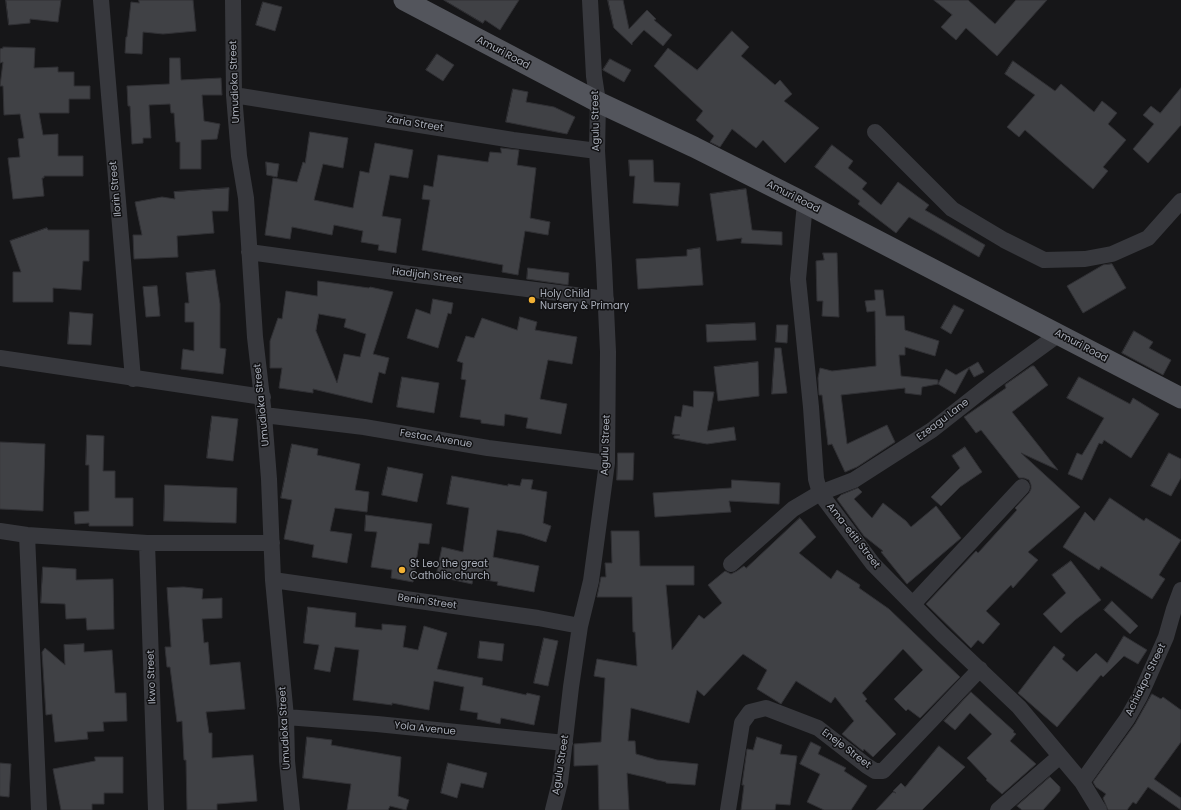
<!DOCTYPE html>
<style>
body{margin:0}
canvas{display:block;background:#161618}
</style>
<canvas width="1181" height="810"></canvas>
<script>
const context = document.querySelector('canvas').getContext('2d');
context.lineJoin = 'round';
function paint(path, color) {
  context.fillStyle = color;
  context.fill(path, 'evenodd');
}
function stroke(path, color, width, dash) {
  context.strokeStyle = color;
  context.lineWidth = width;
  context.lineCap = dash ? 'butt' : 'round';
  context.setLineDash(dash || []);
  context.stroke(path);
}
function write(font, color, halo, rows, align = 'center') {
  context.font = font + ' Poppins,sans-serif';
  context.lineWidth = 3;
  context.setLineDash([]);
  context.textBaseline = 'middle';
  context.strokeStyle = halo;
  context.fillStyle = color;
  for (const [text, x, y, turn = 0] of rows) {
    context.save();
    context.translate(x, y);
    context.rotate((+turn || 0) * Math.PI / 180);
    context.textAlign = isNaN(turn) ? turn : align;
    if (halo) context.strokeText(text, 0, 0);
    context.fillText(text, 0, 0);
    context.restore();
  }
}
const building = new Path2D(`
 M6 0H61L58 22 30 19V23L9 25Z
 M139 0H193L196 31 163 34 143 32 142 54 125 53 126 37H127L131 2 139 3Z
 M444 0H519L500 30 485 20 483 23Z
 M608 0H623L629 29 647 10 656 19 654 20 672 35 663 46 644 30 632 43V45L614 28Z
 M934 0H968L995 24 1016 0H1047L997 56 966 28 956 40 941 27 952 15Z
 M263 2 282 7 275 31 256 25Z
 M732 31 749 47 741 56 775 85 780 80 792 94 784 101 819 128 785 163 763 140 756 148 732 129 720 147 710 142 714 136 696 120 703 111 654 66 668 48 697 70Z
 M3 47 35 48 34 68 58 67V72H74V86H90V99H69V113H39L43 135 58 134V156H83V176H44V178H42L44 196 13 199 8 158 20 157 18 139 24 138 20 114 4 115 3 86H0L3 62 0 63V49L3 48Z
 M437 54 454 65 443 81 426 70Z
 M170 58H180L181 80 221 78 222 95H202L204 121 220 124 217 139 201 140V169H180V142H176L174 113H171L170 104 149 105 151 138H143V143L132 144 130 106H128L127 86 169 84Z
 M610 59 631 70 624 82 603 70Z
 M1013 61 1055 91 1061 84 1094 112 1102 101 1117 113 1108 124 1126 140 1103 167 1108 171 1093 189 1025 130 1019 137 1007 127 1035 95 1005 74Z
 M1181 88V125L1148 163 1133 149 1154 124 1143 115 1151 106 1160 113Z
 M513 89 528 92 526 102 554 107 575 117 567 134 506 122Z
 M310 132 348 138 343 168 323 164 314 200 353 208 360 171 369 173 375 143 413 150 408 178 390 175 382 216 401 219 396 253 378 250 379 245 361 242 363 231 334 225 332 235 292 227 290 239 265 235 273 178 297 182 303 162 305 163Z
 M832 145 853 161 848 168 867 183 862 189 881 205 898 182 929 205 925 210 985 245 979 257 909 217 896 233 858 204 860 201 815 167Z
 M501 148 519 150 517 165 536 168 530 218 550 222 548 235 525 231 518 275 502 272 503 265 422 250 430 200 422 199 424 185 433 187 438 155 488 162 490 152 501 153Z
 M629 160H653L654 182 680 183 678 206 633 203 635 176H630Z
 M266 162 279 164 277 177 267 175Z
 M229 188 228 211H212L214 233 177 236 178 257 134 259 133 235H142L135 202 162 197 175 199 174 192Z
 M746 189 752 230 782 232V245L741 243 742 238 717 241 710 194Z
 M47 228 48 230H89V261H83L81 290 53 288V302H13V272H21L10 241Z
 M700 248 703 285 638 289 636 259 687 256V250Z
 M823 253H837L839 317 822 316 823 301H817L816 261 824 260Z
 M1112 264 1126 288 1083 313 1067 286 1103 265Z
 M528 268 569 273 568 285 527 279Z
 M215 270 220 304V348L226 349 223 374 181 369 183 349 194 351V322H185V303H189L186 273Z
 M318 281 369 288 370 287 393 292 373 354 389 358 385 374 379 372 372 403 313 389V393L279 388 282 368H270V341L278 318 282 319 286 291 317 296ZM319 314 346 319 344 327 366 334 360 357 344 354 337 383 316 331Z
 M157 286 160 316 146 317 143 287Z
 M875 290H883L886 316H904L905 330 939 341 935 356 905 347V355H899L901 376 938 380V384L946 369 956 375 978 362 984 372 974 377 969 368 955 394 938 384 922 387 921 395 905 393V388L841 395 847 444 887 425 895 442 857 467 845 472 832 444 828 445 822 395H819L818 378 820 368 832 371 876 366 875 311 867 312 865 301 875 300Z
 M433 299 453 303 451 314 448 313 438 348 407 338 416 309 430 314Z
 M954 305 964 310 951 334 941 328Z
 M70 312 93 314 91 345 68 344Z
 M520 317 537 322 535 330 577 337 572 364 548 360 540 399 567 404 561 434 526 428 528 418 505 414 504 426 481 423V420L460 417 466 380 461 379 463 363 457 361 466 336 474 338 482 318 517 330Z
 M755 323 756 340 707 342 706 325Z
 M777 325H788L787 343 776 342Z
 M1134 331 1153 342 1149 348 1171 360 1163 375 1122 353Z
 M775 348H781L787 393 772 394Z
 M758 362 759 396 718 401 714 367Z
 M1032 366H1034L1048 385 1012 412 1058 470 1021 453 1080 507 1028 552 1038 560 1013 588 1011 585 986 611 1000 624 983 644 978 640 971 648 926 604 976 551 978 553 1017 510 1015 508 1029 493 1031 489V485L1029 480 1024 478H1019L981 430 976 433 964 417 1006 388 1005 385Z
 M402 377 439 383 434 413 397 407Z
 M1079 377 1130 404 1133 398 1159 414 1131 458 1104 440 1102 444 1099 443 1082 480 1068 474 1077 453 1082 455 1104 418 1067 398Z
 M694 391 714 392 707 431 734 427 736 440 707 444 674 438V436L680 435 672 434 675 416 681 417 683 405 693 407Z
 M212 416 238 419 233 461 207 458Z
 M87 435 104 436 103 471H115V498H133V526H89V523L75 524 74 512 89 511V465H86Z
 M0 442 45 444 43 511 0 509Z
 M292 444 318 449 317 455 360 464 355 490 369 492 367 512 335 508 330 531 352 534 347 563 312 557 314 545 284 539 292 500 281 498Z
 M965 447 982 472 960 487 941 506 931 497 960 468 952 456Z
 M618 453H634L633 480H617Z
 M1169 453 1181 459V478L1171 496 1151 486Z
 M388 467 423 474 417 502 382 495Z
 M452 476 508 486V484L520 486 522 479 533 480 531 489 547 492 543 523 551 526 546 542 522 534 497 530 493 557 539 566 534 592 497 585 498 582 473 578 472 584 436 576 442 547 463 552 469 508 447 504Z
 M732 480 780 483 779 504 729 501 731 512 655 517 653 493 731 488Z
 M165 485 237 488 236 523 164 521Z
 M858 488 862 492 854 499 872 518 883 503 906 521 911 527 936 506 961 538 907 584 881 552 883 551 864 536 837 499 841 495Z
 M1110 498 1144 521 1146 518 1181 540 1159 575 1165 579 1152 599 1101 566 1099 570 1063 547 1085 512 1094 521Z
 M366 515 432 524 429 544 419 543 413 582 391 578 392 570 371 567 377 532 365 531Z
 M800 518 816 537 799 553 831 579 837 570 860 585 859 588 889 609 960 677 920 718 908 709 906 711 894 699 923 670 903 649 862 693 867 699 865 701 896 734 873 757 864 749 863 751 842 734 854 721 835 697 831 703 796 681 781 704 778 702 757 689 767 670 743 654 704 696 697 690 689 723 631 708 628 741H635L636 754 657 760 698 764 695 785 666 783V782L627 773 629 810H599L598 765 574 766V744L601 742 605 678 594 676 597 659 637 666 635 632H633L632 597H597L601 577H606L605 563H612L611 531H639L640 566H694V585H666L672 650 699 615 704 619 722 603 708 585 725 571 731 574 737 571 744 566 746 568Z
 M1071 561 1101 600 1075 620 1061 633 1043 614 1066 593 1052 575Z
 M43 567 76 569V580L113 579 114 629 87 630 86 618 66 619 65 604 41 603Z
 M184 587 203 589 202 599 222 598V618L202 619 204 643 208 642 210 665 240 662 245 709 206 712 209 733H212V758L253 755 257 801 217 804V810H187L186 760H184L182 721 177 722 170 667H167L165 647H171V646L167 588Z
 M1112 601 1138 626 1130 634 1104 610Z
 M308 607 356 613 355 627 382 630V624L406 626 403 647 418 650 424 626 447 633 437 669 483 678 482 685 526 695 527 693 540 696 534 725 501 718 500 724 477 719 478 713 460 710 464 687 434 681 429 710 392 703V705L353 700 359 650 335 647 330 672 314 669 319 645 304 643Z
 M1124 636 1147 650 1138 664 1124 656 1103 677 1101 675 1057 727 1018 693 1054 646 1065 655 1062 659 1077 672 1096 653 1107 663Z
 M544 638 558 641 548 686 534 683Z
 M480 641 504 644 502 661 478 658Z
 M84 644V652L112 650 115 693H126L127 721 103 722 104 731 87 732 88 739 55 742 52 714 46 715 42 652 45 648 65 665 64 645Z
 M971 692 1014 731 1013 732 1016 734 1010 741 1036 764 1002 794 986 780 987 779 967 758 992 734 970 713 955 730 944 721Z
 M1152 694 1161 699 1163 697 1181 710V742L1154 779 1181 798V810L1148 787 1136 804 1133 802 1127 810H1108L1103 798 1106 794 1096 787 1093 782 1135 724Z
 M307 737 332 740 331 745 401 757 398 796 409 800 406 810 390 806 388 810H347L351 784 303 778Z
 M757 737 782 745 780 754 797 756 790 805 776 804 775 810H741L744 785H742L747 749 753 750Z
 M811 742 821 747 818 754 846 768 844 771 867 786 851 810H824L807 802 820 774 800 764Z
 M939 746 965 767 922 810H876L893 792 896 793 893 791 901 783 905 787Z
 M95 757H123V793H104V804H92V810H61L53 769 95 761Z
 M0 763 11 764 9 797 0 796Z
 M448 763 487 773 483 788 461 783 457 798 441 793Z
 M1050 777 1060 787V791L1043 810H1022L1017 806Z`);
paint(building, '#404145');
stroke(building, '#303034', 1);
stroke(new Path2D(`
 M101 0 133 379
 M233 0 234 95 239 156 246 198 255 337 264 415 269 479 273 580 286 717 287 761 292 810
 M234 95 513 140 597 151
 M875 132 952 209 1004 240 1044 260 1085 259 1112 254 1148 238 1181 201
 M805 203 798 279 811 407 816 479 820 493 873 564 942 634 1019 707 1082 782 1099 810
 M249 252 417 275 606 299
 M0 358 263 397
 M264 415 364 427 488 448 607 463
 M0 531 27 535 147 543H272
 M27 535 39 810
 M147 543 156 810
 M731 564 793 509 820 493 854 480 932 430 993 382 1059 334
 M273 580 538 618 580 626
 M913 604 1022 487
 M286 717 377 724 565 743
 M1082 782 1127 719 1140 696 1166 637 1174 609 1181 590
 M553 810 560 782 571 687 580 626 591 581 607 463 608 352 604 265 597 151 598 102 594 76 590 0
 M728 810 742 723 750 712 766 708 818 728 867 766 875 771H883L980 669
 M998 810 1060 756`), '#37383d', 16);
stroke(new Path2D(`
 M404 0 598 102 694 147 805 203 1181 398`), '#53555c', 21);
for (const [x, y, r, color] of [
 [532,300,4,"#f2b134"],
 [402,570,4,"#f2b134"]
]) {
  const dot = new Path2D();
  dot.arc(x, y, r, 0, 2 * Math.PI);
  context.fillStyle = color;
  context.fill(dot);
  stroke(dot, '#111113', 1.5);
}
write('10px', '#a8adb8', '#111113', [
 ["Amuri Road",503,53,28],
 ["Umudioka Street",235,82,-92],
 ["Agulu Street",596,121,-91],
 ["Zaria Street",415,124,9],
 ["Ilorin Street",116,189,-95],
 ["Amuri Road",793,197,27],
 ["Hadijah Street",427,276,7],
 ["Amuri Road",1081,346,28],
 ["Umudioka Street",262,405,-96],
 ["Ezeagu Lane",943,420,-37],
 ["Festac Avenue",436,439,9],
 ["Agulu Street",606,445,-88],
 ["Ama-etiti Street",853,536,52],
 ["Benin Street",427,602,8],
 ["Ikwo Street",152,677,-92],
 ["Achiakpa Street",1146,680,-64],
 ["Umudioka Street",285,728,-93],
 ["Yola Avenue",425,729,6],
 ["Eneje Street",846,749,37],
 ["Agulu Street",561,765,-81]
]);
write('10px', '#a8adb8', '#111113', [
 ["Holy Child",540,294],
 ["Nursery & Primary",540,306],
 ["St Leo the great",410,564],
 ["Catholic church",410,576]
], 'left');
</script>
